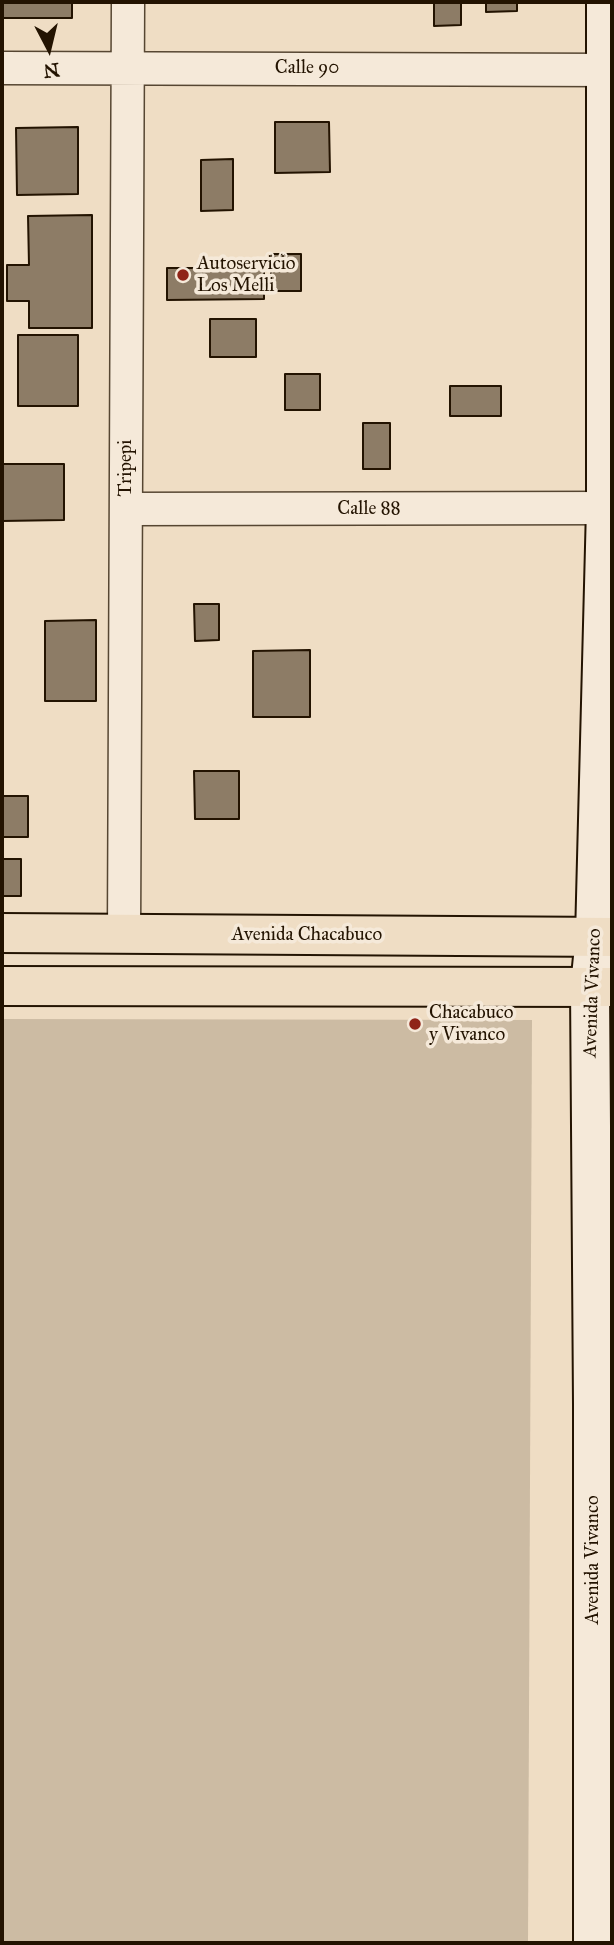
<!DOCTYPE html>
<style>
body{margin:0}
#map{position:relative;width:614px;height:1945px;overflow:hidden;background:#efddc4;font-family:"IM FELL Great Primer",serif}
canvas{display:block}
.frame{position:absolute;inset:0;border:4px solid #231301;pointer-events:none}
.north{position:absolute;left:14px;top:14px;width:70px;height:70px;-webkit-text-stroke:5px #f5e9d9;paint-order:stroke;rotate:173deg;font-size:19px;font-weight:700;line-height:28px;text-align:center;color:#231301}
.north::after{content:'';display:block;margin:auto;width:24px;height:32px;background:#231301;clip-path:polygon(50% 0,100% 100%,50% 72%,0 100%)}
</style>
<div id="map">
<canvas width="614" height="1945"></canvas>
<div class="frame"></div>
<div class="north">N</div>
</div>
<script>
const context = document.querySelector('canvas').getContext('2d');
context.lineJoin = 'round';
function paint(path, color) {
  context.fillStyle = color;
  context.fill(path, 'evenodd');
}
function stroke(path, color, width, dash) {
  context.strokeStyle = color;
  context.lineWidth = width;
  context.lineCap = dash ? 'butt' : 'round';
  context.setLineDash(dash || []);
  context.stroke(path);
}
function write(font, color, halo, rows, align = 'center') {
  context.font = font + ' "IM FELL Great Primer",serif';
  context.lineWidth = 7;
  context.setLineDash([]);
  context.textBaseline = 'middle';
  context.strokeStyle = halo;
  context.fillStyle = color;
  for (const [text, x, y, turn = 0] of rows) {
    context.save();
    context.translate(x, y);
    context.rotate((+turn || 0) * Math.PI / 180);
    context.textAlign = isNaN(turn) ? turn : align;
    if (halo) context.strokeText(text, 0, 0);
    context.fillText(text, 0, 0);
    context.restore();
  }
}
paint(new Path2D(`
 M2 1019 532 1020 528 1943H2Z`), '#ccbba3');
const building = new Path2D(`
 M2 2H72V18H2Z
 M434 2H461V25L434 26Z
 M486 2H517V11L486 12Z
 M275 122H329L330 172 275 173Z
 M78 127V194L17 195 16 128Z
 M233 159V210L201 211V160Z
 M92 215V328H29V301H7V265H29L28 216Z
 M271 254H301V291H271Z
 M167 268H264V299L167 300Z
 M210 319H256V357H210Z
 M18 335H78V406H18Z
 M285 374H320V410H285Z
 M450 386H501V416H450Z
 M363 423H390V469H363Z
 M2 460V464H64V520L2 521Z
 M194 604H219V640L195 641Z
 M96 620V701H45V621Z
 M310 650V717H253V651Z
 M194 771H239V819H195Z
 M2 796H28V837H2Z
 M2 859H21V896H2Z`);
paint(building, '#8d7c66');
stroke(building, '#231301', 2);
const street = new Path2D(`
 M2 68 612 70
 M126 509 612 508
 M124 934 128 2`);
const secondary = new Path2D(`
 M593 1943V1404L590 987 595 937 606 508V2`);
const primary = new Path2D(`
 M2 933 612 937
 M2 986 612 987`);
stroke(street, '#564632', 35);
stroke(secondary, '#231301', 42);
stroke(primary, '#231301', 42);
stroke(street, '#f5e9d9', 32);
stroke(secondary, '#f5e9d9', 38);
stroke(primary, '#efddc4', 38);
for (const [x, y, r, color] of [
 [183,275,7,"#8f2418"],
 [415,1024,7,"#8f2418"]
]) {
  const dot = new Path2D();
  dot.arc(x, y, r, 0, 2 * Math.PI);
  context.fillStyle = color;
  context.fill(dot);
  stroke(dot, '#f5e9d9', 2.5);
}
write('19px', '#231301', '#f5e9d9', [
 ["Calle 90",307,68],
 ["Tripepi",126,468,-90],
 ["Calle 88",369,509],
 ["Avenida Chacabuco",307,935],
 ["Avenida Vivanco",593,993,-88],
 ["Avenida Vivanco",593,1560,-90]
]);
write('19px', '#231301', '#f5e9d9', [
 ["Autoservicio",197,264],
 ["Los Melli",197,286],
 ["Chacabuco",429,1013],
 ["y Vivanco",429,1035]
], 'left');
</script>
